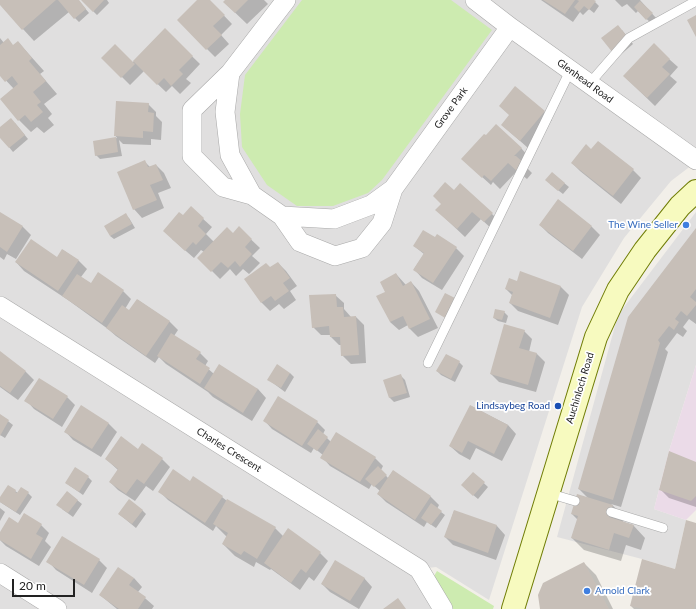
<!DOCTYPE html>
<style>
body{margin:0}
#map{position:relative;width:696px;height:609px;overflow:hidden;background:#f2efe9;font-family:Lato,sans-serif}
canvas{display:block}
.scale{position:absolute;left:12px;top:579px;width:63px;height:18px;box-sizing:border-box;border:2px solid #222;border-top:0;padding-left:5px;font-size:12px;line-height:14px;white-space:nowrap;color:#222;-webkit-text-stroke:3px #fff;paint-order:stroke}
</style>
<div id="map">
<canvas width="696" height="609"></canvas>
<div class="scale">20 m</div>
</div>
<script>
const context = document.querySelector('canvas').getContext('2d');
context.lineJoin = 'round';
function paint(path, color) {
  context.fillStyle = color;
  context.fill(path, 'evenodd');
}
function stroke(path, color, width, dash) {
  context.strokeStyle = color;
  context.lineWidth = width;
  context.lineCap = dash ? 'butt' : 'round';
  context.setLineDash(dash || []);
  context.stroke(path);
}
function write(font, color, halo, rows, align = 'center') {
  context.font = font + ' Lato,sans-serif';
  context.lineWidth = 3.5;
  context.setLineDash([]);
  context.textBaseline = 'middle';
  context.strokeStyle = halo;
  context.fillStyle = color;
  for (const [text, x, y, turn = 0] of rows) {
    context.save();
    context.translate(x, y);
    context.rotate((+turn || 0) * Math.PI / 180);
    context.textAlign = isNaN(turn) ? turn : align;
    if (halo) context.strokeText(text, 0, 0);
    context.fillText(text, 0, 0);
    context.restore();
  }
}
paint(new Path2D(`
 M0 0H696V162L671 181 624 238 582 307 489 600 436 567 420 569 443 609H0Z
 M696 212V365L669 451 654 509 686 520 675 569 642 559 557 537 618 315Z`), '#e0dfdf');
paint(new Path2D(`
 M696 365V510L686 520 654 509 669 451Z`), '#ebdbe8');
paint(new Path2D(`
 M302 0H451L492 30 382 180 368 193 333 206H297L267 185 242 147 240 114 245 75Z
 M437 571 494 606 493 609H453L434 576Z`), '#cdebb0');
paint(new Path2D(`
 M0 0H78L89 13 79 22 69 12 34 41 0 4Z
 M82 0H107L109 3 97 15Z
 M199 0H209L232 24 221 35 229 44 215 57 178 20Z
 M226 0H264L268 4 247 24 224 2Z
 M541 0H593L599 6 594 13 589 9 583 15 580 12 573 22Z
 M615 0H640L656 18 651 23 638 11 636 13 627 4 622 7Z
 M165 30 200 64 186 79 191 83 180 94 172 86 166 92 144 71 130 85 103 58 132 63Z
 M622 30 633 44 618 57Z
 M0 38 4 43 14 46 18 42 44 71 40 74 57 94 44 104 52 114 48 118 54 125 44 133 37 127 31 132 19 120 14 89 0 74Z
 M669 59 678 67 670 76 677 82 655 106 624 76Z
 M148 104 156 112V116L162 122 161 140 151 139V145L123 144 119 140 122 156 100 159 96 155 94 142 117 138 115 135Z
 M544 112 552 120 528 148 502 125Z
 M15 123 28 139 13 152 0 136V128Z
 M598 142 633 170 641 178 621 204 580 171 572 163 591 151Z
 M521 148 529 157 523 164 532 173 527 179 517 171 500 189 493 182 491 185 471 167Z
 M145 162 150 167 156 165 164 173 171 188 158 193 164 208 142 218 134 209Z
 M552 173 569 187 563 194 550 184Z
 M454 191 492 214 500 222 493 230 481 219 465 237 445 218Z
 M558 201 592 227 600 235 582 259 548 233 540 225Z
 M191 208 212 227 206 234 214 242 233 234 239 228 260 248 252 256 260 263 249 274 243 269 236 276 230 269 220 279 199 258 204 252 201 250 194 258 172 239 183 217Z
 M0 213 23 227 31 235 16 259 7 254 4 260 0 257Z
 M125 215 129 218 135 228 114 239 110 236Z
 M696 230V324L689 319 683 327 687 331 683 337 677 333 665 349 668 352 621 507 611 504 625 517 623 522 633 525 645 538 641 550 626 545 621 561 584 550 572 538 578 520 572 514 588 498 579 489Z
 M436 239 456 248 464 256 442 290 422 278 414 269 424 254 414 246Z
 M63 250 79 261 87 269 81 277 91 284 123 291 131 299 125 309 129 312 138 300 170 322 178 330 174 336 200 353 208 361 205 366 214 374 258 389 266 398 252 421 213 397 208 392 166 364 159 357 155 363 116 336 108 329 68 300 24 271 16 262 57 258Z
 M278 263 286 271 297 286 290 291 296 300 284 309 279 304 270 311 262 303 245 279 271 268Z
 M396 274 406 285 411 282 419 291 438 328 418 337 410 329 408 325 399 330 390 322Z
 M518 282 561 287 569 295 558 325 518 311 510 303 512 295 506 289Z
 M335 295 344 303V309L351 317H356L364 325 366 363 351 364 342 355V345H339L331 337V335H321L313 327Z
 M504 312 508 316 506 323 498 321 494 318Z
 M524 331 532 339 529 352 537 354 545 362 536 392 499 382 491 374Z
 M0 353 26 372 34 380 18 400 0 387Z
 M459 362 463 366 455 382 441 375 437 371Z
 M290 373 294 377 285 392 269 380Z
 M401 376 405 380 410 397 394 402 390 398 385 381Z
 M67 397 75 405 62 427 34 409 26 400Z
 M471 406 508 425 516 434 502 461 476 448 470 460 459 454 450 446Z
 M81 407 109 424 117 432 101 457 73 440 65 431Z
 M0 415 13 425 5 438 0 435Z
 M264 420 317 422 325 430 323 434 331 442 375 458 383 466 381 470 388 478 393 471 431 497 439 505 437 509 445 515 436 528 427 522 424 527 386 502 378 494 380 491 372 484 369 489 330 466 322 457 323 455 314 448 311 453 272 429Z
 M138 450 162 459 170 467 153 491 146 486 135 501 118 490 110 482 118 470 106 459Z
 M696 463V507L669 498 660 489Z
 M473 473 488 487 478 499 466 489Z
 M88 477 92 481 83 495 66 483Z
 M191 482 222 497 227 501 275 528 283 536 320 553 328 561 314 581 309 577 300 590 271 569 270 570 256 562 254 567 235 556 223 544 227 537 216 526 213 531 168 500 160 492Z
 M15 491 18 493H28L32 497 20 515 0 502V499Z
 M67 492 82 504 73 517 62 509Z
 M0 508 5 512 0 521Z
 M142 510 146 514 136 528 119 514Z
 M454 511 497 526 505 535 496 560 453 545 445 537Z
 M19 524 41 525 49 533 45 541 51 547 39 566 6 546 0 540V534Z
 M696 524V609H634L631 606 676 570Z
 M99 560 107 568 92 593 56 570 48 561Z
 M584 563 596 575 613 609H541Z
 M134 578 142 587 138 592 154 606 152 609H117L100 595Z
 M364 578 372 587 359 609 330 592 322 584Z`), '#0003');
paint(new Path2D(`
 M0 0H56L22 30 0 5Z
 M58 0H79L86 9 74 19Z
 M81 0H104L93 12Z
 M197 0H210L225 15 213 26 222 35 206 50 177 20Z
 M225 0H248L235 13 223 2Z
 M543 0H575L565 14Z
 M577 0H594L596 1 589 10 584 6 579 12 574 7 579 1Z
 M640 1 653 13 646 20 634 7Z
 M696 15V37L687 20Z
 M618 25 630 40 613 53 601 38Z
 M165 28 193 56 179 70 183 74 171 86 164 78 157 85 133 61Z
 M8 38 13 45 18 41 32 58 29 61 46 81 33 92 41 102 37 105 43 112 31 122 25 115 18 121 0 99 18 84 12 76 5 82 0 76V45Z
 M654 43 670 59 662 67 670 74 647 98 623 76Z
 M115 44 135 64 121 78 101 58Z
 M515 86 545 111 520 141 501 125 509 115 499 106Z
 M116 101 149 103 148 112 154 113 153 132 143 131V138L114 136Z
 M11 118 25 135 9 148 0 138V127Z
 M496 124 522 148 514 156H516L525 164 518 172 508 163 491 181 484 175 482 178 461 159 484 134 486 135Z
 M116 137 118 152 95 156 93 141Z
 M598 141 634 169 613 196 571 163 586 144 591 149Z
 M145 160 148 167 156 164 163 180 150 185 157 200 133 210 117 172Z
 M552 172 565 183 558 191 545 180Z
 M445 182 454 190 460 183 493 213 484 222 472 212 457 229 435 210 441 204 433 196Z
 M558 199 592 226 573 251 539 225Z
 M191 206 204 218 198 226 206 234 196 245 193 242 185 251 163 231 179 212 183 215Z
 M0 212 23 226 7 252 0 247Z
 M126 213 132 224 110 236 104 226Z
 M239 226 252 239 245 247 252 254 240 267 235 261 228 268 221 262 211 272 197 258 227 227 233 233Z
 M696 228V289L690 297 696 302V305L687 316 681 311 675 319 679 322 674 330 669 326 658 340 660 343 613 500 578 489 628 317Z
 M423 230 435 237 437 234 457 247 433 283 413 270 424 253 413 246Z
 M31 239 57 257 62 249 79 260 58 291 15 262Z
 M278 262 290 278 283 283 289 291 275 301 271 296 261 303 244 279 266 263 270 267Z
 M520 271 561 286 550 318 509 303 513 292 505 289 509 278 517 281Z
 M98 272 124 290 102 323 62 296 77 274 91 283Z
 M396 273 403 286 411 281 430 319 409 329 403 316 390 322 376 296 385 292 380 282Z
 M445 293 457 299 447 319 435 312Z
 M336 294 337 307H343L344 317 356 316 359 355 341 356 340 337H330L329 326 312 328 309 295Z
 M137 299 170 321 146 356 106 328 122 305 129 310Z
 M495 309 505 311 502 320 493 318Z
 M504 324 525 330 519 348 537 353 528 385 490 374Z
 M171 333 201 352 196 359 210 368 200 384 157 356Z
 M0 351 26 371 10 393 0 386Z
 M446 354 460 361 451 379 436 371Z
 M219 364 258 389 243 413 204 388Z
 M277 364 290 373 281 388 267 380Z
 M401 374 407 393 389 398 383 380Z
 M39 378 68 396 53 419 24 401Z
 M278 396 318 421 302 446 263 421Z
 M81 405 109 423 92 449 64 432Z
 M470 405 508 425 494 454 468 441 462 453 449 446Z
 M0 414 9 420 0 436Z
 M318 429 328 437 317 451 307 444Z
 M336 432 376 457 360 482 320 458Z
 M121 436 138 449 142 443 163 458 144 484 137 479 126 494 109 482 118 469 105 459Z
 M669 451 696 462V496L691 501 659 490Z
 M378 466 387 475 374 487 365 479Z
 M75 467 89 476 79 492 65 483Z
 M173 469 190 481 193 476 223 496 205 523 158 492Z
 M393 470 431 496 415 520 377 494Z
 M473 472 485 482 473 496 461 485Z
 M8 485 16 490 15 492 17 493 21 487 29 492 16 512 0 502V497Z
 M67 491 78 500 68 513 56 505Z
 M577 494 613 505 609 517 634 525 629 538 614 533 609 550 571 538 578 516 571 514Z
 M129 499 143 510 132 524 118 514Z
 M227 499 276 527 257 559 244 551 241 555 222 544 228 533 213 524Z
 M431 503 442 511 431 525 421 518Z
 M454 510 497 525 488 553 444 537Z
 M24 513 42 524 36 534 43 538 31 559 0 540V532L9 517 18 523Z
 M686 520 696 523V602L694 609H644L630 606 642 559 675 569Z
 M288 528 321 552 306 573 301 569 291 583 264 563Z
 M62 536 100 559 84 585 46 562Z
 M335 560 365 578 350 601 321 584Z
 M584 562 609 609H540L538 595 543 583Z
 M118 567 134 578 129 585 146 597 138 609H119L99 595Z
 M398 598 406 609H383Z`), '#c7bfb8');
const lane = new Path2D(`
 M589 84 629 38 696 1
 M428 363 570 71
 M548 493 575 501
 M611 512 663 528`);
const street = new Path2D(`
 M286 0 230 73 225 112 230 155 252 195 282 216 334 219 371 205 393 189 510 27
 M475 0 510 27 696 160
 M230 73 192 110V156L223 187 252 195
 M282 216 300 242 335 256 362 248 382 223 393 189
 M0 306 419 569 443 609
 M0 573 57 609`);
const secondary = new Path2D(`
 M513 609 596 337 618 290 645 250 680 206 696 191`);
stroke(lane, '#a9a9a9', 10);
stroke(street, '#a9a9a9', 20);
stroke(secondary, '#707d05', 24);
stroke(lane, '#fff', 9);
stroke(street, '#fff', 19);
stroke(secondary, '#f7fabf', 22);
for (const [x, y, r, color] of [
 [686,225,4,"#3f7fe0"],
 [558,406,4,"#1a4fb4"],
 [587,591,4,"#3f7fe0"]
]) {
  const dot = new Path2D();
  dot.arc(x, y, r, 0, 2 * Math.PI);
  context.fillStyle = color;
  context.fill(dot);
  stroke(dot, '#fff', 1.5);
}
write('10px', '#222', '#fff', [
 ["Glenhead Road",585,81,36],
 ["Grove Park",451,108,-54],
 ["Auchinloch Road",580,388,-73],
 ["Charles Crescent",229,450,32]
]);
write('10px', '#366cbe', '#fff', [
 ["The Wine Seller",678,225],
 ["Arnold Clark",595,591,"left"]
], 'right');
write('10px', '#164399', '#fff', [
 ["Lindsaybeg Road",550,406]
], 'right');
</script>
